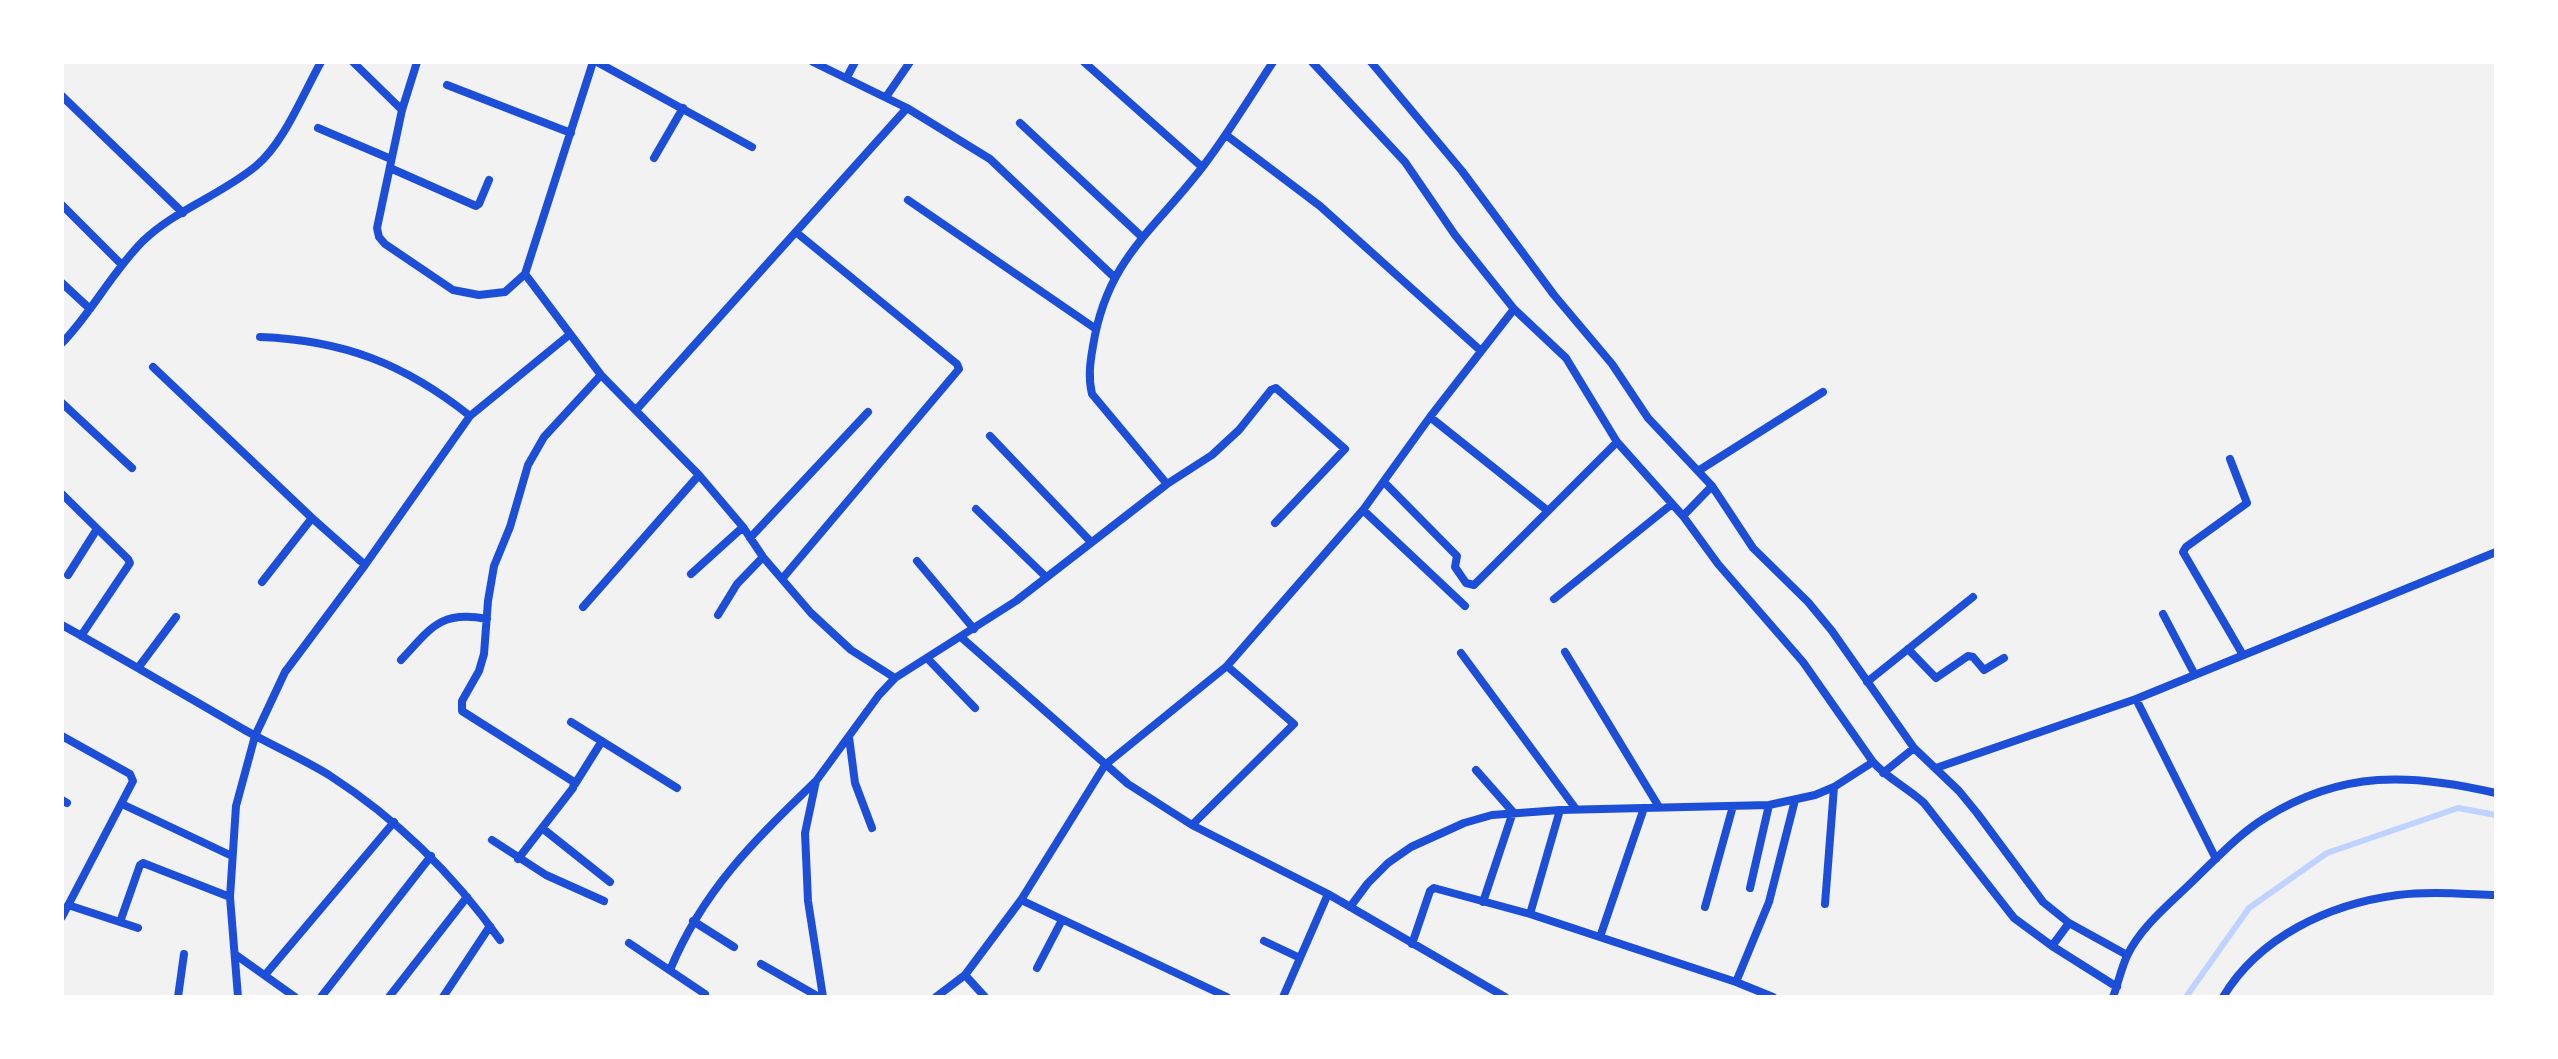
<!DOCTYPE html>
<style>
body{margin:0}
#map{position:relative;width:2558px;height:1059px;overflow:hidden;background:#f2f2f2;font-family:"Open Sans",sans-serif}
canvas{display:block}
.frame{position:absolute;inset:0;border:64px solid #fff;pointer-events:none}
</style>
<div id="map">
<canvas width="2558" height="1059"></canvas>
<div class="frame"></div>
</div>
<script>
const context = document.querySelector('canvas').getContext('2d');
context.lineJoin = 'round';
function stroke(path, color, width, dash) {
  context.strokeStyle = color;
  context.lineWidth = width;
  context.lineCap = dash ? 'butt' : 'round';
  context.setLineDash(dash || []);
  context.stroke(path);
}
stroke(new Path2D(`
 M2186 997 2249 908 2327 853 2458 808 2496 815`), '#bfd3fe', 6);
stroke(new Path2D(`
 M353 62 402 110
 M417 62 402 110 377 228 379 237 385 244 453 290 479 295 505 292 525 274
 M597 62 752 147
 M813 62 907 108 990 159 1114 277
 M1084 62 1202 167
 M1312 62 1405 162 1455 235 1514 309 1566 358 1617 442 1683 516 1718 564 1803 662 1873 762C1888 779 1908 788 1924 803L2014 918 2052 946 2117 987
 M1371 62 1462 171 1554 295 1612 364 1648 418 1712 486 1753 548 1808 602 1832 631 1914 748 1959 791 1977 813 2043 902 2069 923 2127 955
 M847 77 855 62
 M447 85 571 133
 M62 96 183 213
 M886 97 910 62
 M1020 123 1142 237
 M318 128 391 159
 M1226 135 1320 206 1481 351
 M654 158 683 108
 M390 168 476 206 479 204 489 180
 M908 200 1096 329
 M62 205 122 265
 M525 274 601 375 699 475 743 527 763 557 811 613 851 650 895 678
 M525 274 593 62
 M62 283 90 309
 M260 337C343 340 405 364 470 416
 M62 343C92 312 112 272 143 241 175 210 221 195 256 166 284 143 303 94 321 62
 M153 367 312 518 365 565
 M62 403 132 468
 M636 410 907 108
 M1430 417 1548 511
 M990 436 1091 542
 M2230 459 2247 503 2186 547 2183 552 2243 655
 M1698 471 1823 392
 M1384 482 1457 556 1455 567 1466 583 1474 585 1617 442
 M1167 484 1092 394C1088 377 1090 363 1093 346 1107 258 1155 230 1204 165 1229 132 1250 97 1273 62
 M62 494 128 559 130 563 81 636
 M976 509 1046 577
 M1363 510 1465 606
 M1683 516 1712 486
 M750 538 868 412
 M917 561 974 629
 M691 574 743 527
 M68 575 97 529
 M782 579 959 369 957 364 797 233
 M262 582 312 518
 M1554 599 1672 504
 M583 607 699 475
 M2163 614 2195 675
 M718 615 737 584 763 557
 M62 625C123 659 183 694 243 729 271 745 301 758 329 775 397 819 454 875 500 940
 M962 638 1128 784 1192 825 1328 894 1505 997
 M1908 649 1936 678 1968 656 1973 657 1984 670 2004 658
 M1565 652 1659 807
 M1461 653 1576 809
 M928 659 975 708
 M401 660C431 628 440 610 487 619
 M138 668 176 617
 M1867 682 1973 597
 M2136 699 2216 859
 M571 722 677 788
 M62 736 130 774 133 781 62 917
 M849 737 855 783 872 828
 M1936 768 2136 699 2496 552
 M1476 770 1513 812 1483 902
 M1883 773 1914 748
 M575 784 602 741
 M62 800 67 803
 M122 804 232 856
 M1192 825 1294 724 1227 666
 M542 828 610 882
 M492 840 546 875 604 901
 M518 859 573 788 574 782 462 711V701L479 671 484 654 488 601 494 566 510 527 528 465 544 437 601 375
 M1750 888 1769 805
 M1021 900 1227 997
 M1825 904 1834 787
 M68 905 138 928
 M1350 907 1368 883 1388 863 1411 847 1464 823 1492 815 1560 810 1769 805 1815 795 1834 787 1873 762
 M1705 907 1733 806
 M1530 914 1560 810
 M693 921 734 947
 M120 922 140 865 143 863 230 897
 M1600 937 1644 808
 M1264 941 1300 958
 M629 943 705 994
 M1412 944 1430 891 1434 888 1530 914 1736 982 1773 997
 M2052 946 2069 923
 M236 955 295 997
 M761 964 819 997
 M1037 968 1062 920
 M670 970C703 890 754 841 815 782
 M265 975 394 822
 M965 975 985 997
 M1736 982 1769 902 1795 800
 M178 997 184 954
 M238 997 230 897 236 806 255 736 285 672 365 565 470 416 569 335
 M321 997 431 856
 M389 997 467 897
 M443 997 490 926
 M823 997 808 901 805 833 816 781 879 695 895 678 1016 601 1167 484 1212 455 1239 430 1271 390 1276 388 1345 449 1275 523
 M936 997 965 975 1021 900 1105 765 1227 666 1363 510 1430 417 1514 309
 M1283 997 1328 894
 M2113 997C2118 984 2121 969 2127 956 2141 926 2172 902 2196 878 2218 857 2239 834 2265 818 2342 770 2411 773 2496 793
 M2223 997C2259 937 2329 904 2398 895 2430 891 2463 894 2496 895`), '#1d4ed8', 8);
</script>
